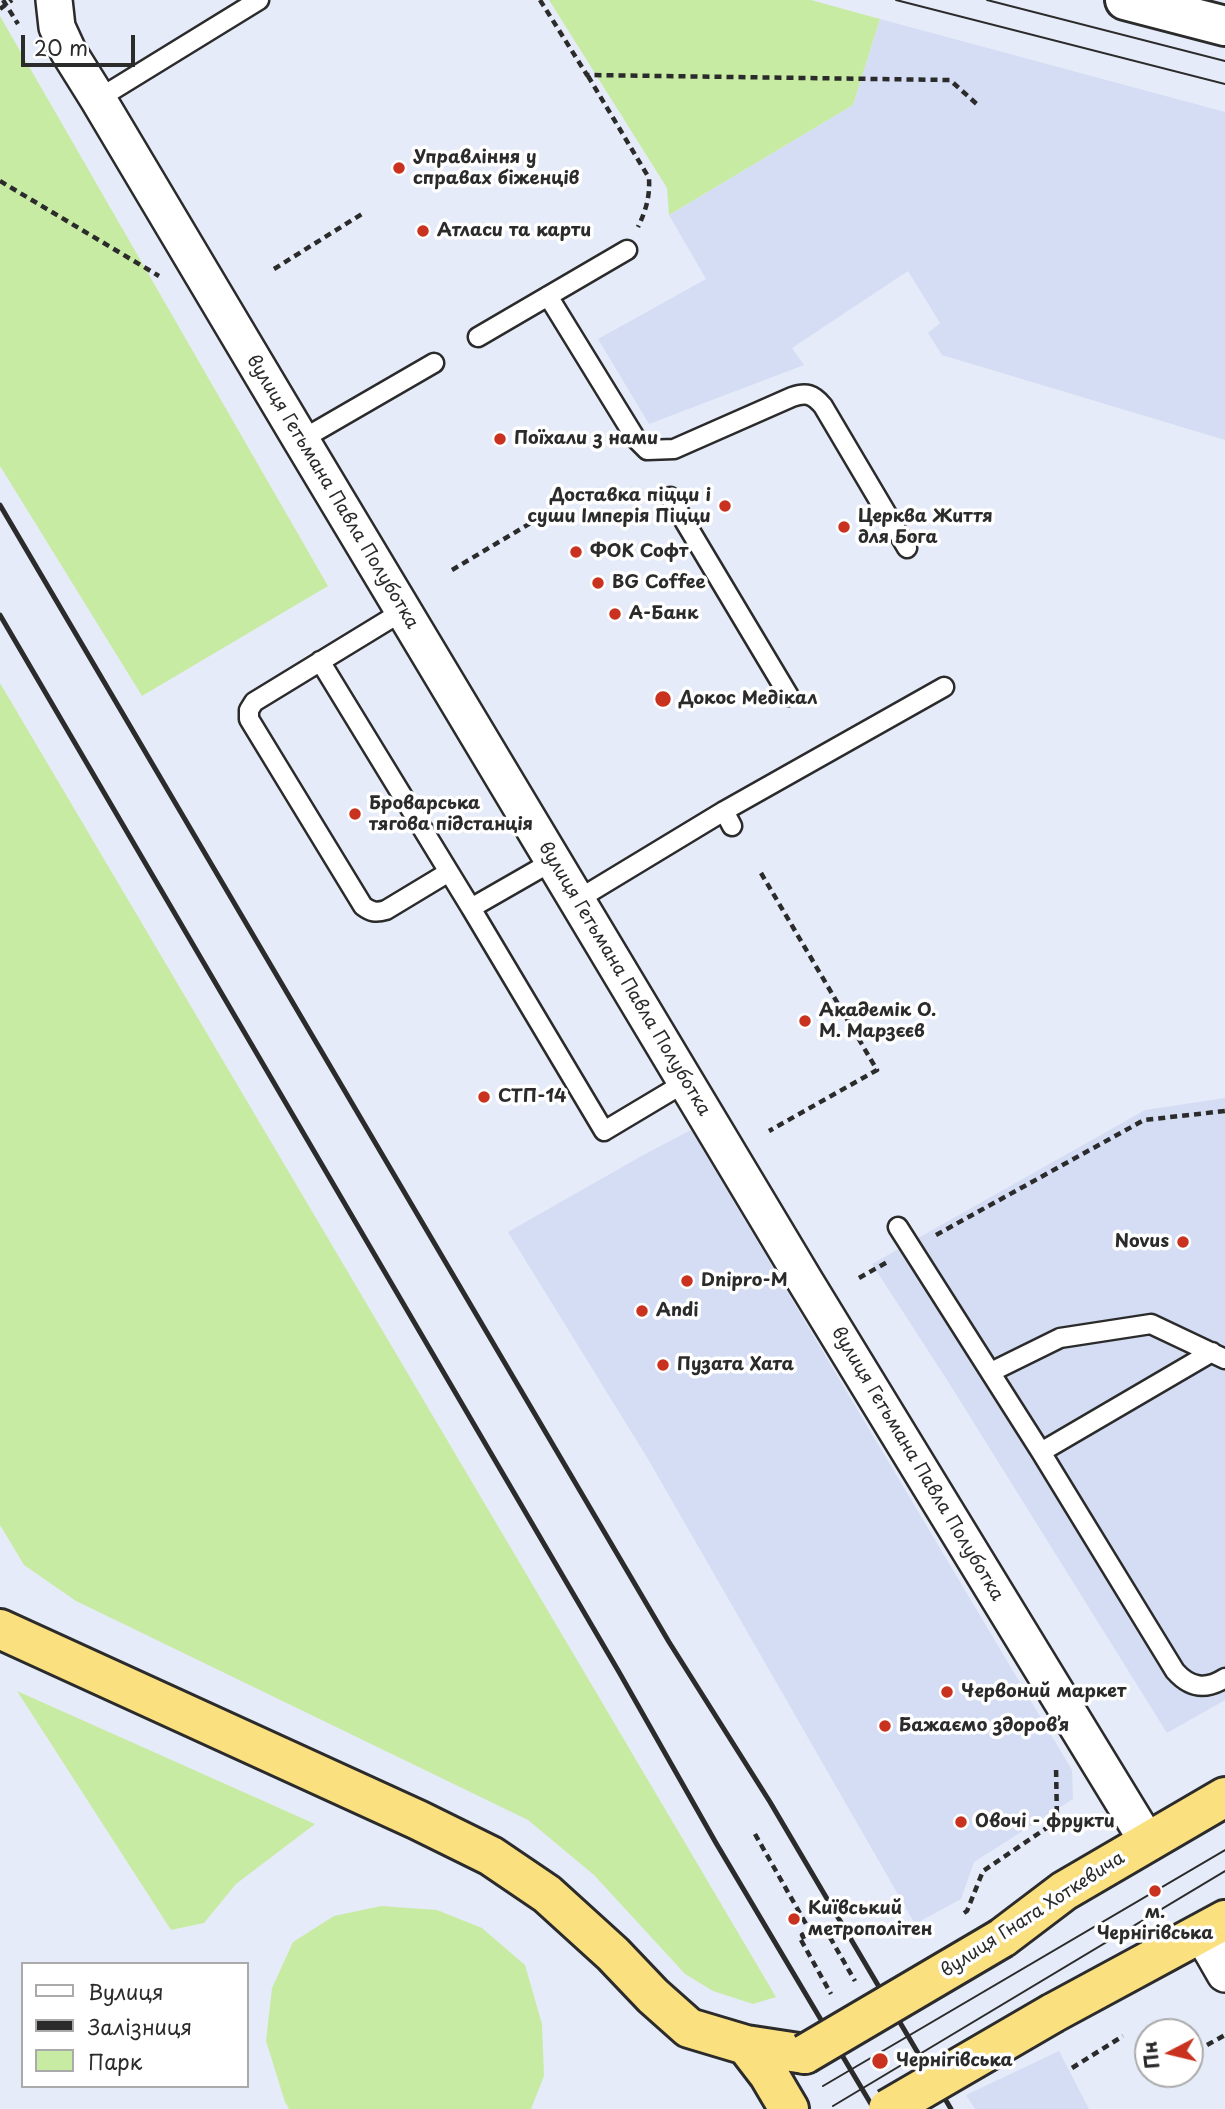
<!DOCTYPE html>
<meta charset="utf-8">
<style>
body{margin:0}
#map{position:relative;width:1225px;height:2109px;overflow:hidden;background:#e6ebf9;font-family:"Playpen Sans",sans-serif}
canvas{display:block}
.legend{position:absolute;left:21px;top:1962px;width:228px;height:126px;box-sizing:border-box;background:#fff;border:2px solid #aaa;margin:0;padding:9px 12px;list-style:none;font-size:21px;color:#2b2b2b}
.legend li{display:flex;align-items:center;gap:14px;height:35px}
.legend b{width:35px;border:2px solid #aaa}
.north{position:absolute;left:1134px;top:2018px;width:70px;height:70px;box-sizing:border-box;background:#fff;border:2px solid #aaa;border-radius:50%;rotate:263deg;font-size:19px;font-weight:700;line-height:28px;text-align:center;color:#2b2b2b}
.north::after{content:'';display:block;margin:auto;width:24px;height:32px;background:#c8321e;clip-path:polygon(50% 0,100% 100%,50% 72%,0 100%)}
.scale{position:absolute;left:21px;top:35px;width:114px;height:32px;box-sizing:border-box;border:4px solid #2b2b2b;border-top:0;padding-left:9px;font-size:21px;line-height:24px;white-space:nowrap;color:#2b2b2b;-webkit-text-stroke:5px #fff;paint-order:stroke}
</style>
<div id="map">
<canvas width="1225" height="2109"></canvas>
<ul class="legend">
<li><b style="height:9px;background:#fff"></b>Вулиця</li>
<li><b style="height:9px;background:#2b2b2b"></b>Залізниця</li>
<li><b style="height:19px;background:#c8eba4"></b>Парк</li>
</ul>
<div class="north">Пн</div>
<div class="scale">20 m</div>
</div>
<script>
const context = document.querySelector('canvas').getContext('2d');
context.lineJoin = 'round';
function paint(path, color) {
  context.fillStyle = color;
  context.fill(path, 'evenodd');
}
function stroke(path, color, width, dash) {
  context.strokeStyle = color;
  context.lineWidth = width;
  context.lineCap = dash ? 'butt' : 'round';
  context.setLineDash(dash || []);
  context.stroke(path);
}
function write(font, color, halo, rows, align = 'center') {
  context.font = font + ' "Playpen Sans",sans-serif';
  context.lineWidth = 7;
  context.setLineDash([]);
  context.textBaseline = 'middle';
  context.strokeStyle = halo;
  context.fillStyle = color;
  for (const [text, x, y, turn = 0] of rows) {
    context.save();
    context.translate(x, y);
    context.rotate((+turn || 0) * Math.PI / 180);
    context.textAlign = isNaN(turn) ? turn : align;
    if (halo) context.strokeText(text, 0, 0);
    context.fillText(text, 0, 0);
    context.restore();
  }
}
paint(new Path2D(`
 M880 19 1225 112V440L942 355 928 333 940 323 908 271 792 348 804 365 649 424 598 339 706 279 669 215 853 105Z
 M1225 1098V1700L1167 1733 949 1383 872 1264 1145 1110Z
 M691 1130 1072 1770 1073 1799 974 1862 961 1899 915 1924 648 1459 508 1232 645 1154Z
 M1059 2051 1089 2109H975L966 2095Z`), '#d4ddf4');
paint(new Path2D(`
 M549 0H811L880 19 853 105 669 215 667 188Z
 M0 16 328 586 142 696 0 466Z
 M0 683 681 1836 776 1997 753 2004 713 1991 685 1974 594 1875 528 1820 76 1601 24 1565 0 1525Z
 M17 1691 315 1824 236 1884 204 1923 171 1930Z
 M381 1906 437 1910 482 1928 525 1965 542 2024 544 2076 531 2109H289L285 2102 266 2041 272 1988 293 1942 334 1916Z`), '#c8eba4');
const lane = new Path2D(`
 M98 99 259 0
 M548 296 636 439 647 450 674 449 792 397C806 392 813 394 823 406L907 548
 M478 337 627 250
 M301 440 434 363
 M670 497 789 696
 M403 611 254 702 249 710V719L363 906C371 912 376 913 386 910L449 872
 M320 661 471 908
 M724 811 732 826
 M553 861 471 908 604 1131 686 1082
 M577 900 724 811 944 687
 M898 1227 1041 1452 1175 1671C1190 1688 1206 1690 1225 1678
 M991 1372 1060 1338 1151 1324 1225 1359
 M1041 1452 1212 1352`);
const street = new Path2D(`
 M54 0 57 27 68 51 98 99 301 440 805 1281 1147 1841
 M1202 1934 1225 1974`);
const secondary = new Path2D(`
 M1125 0 1225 26`);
const highway = new Path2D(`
 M0 1629 418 1820 491 1856 547 1894 613 1954 653 1996 689 2028 746 2045 805 2054
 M1002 1938 1064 1891 1225 1797
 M1053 2013 1225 1920
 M746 2045 769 2075 789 2109`);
stroke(lane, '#2b2b2b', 23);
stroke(street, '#2b2b2b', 40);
stroke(secondary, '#2b2b2b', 44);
stroke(highway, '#2b2b2b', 44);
stroke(new Path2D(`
 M3 0 18 24
 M540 0 587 75 950 80 980 107
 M0 9 12 0
 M588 76 649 178C650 197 646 210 638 227
 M0 181 159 276
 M274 269 365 212
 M452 570 539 518
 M761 873 877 1070 769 1131
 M936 1235 1144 1120 1225 1111
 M859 1278 889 1261
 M755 1834 810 1931
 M964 1913 967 1911 983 1871 1057 1821 1056 1766
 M824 1927 855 1981
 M804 1939 802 1935 819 1925 821 1929
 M801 1940 831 1994
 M1207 2045 1225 2035
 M1072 2068 1123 2036`), '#2b2b2b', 4.5, [7, 5]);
stroke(lane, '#fff', 18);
stroke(street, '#fff', 35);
stroke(secondary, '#fff', 38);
stroke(highway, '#fbe080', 38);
stroke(new Path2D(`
 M896 0 1225 84
 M987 0 1225 61
 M823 2086 1225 1850
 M833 2106 1225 1871`), '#2b2b2b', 2);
stroke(new Path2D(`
 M0 505 669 1642 770 1802 951 2109
 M0 615 619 1672 716 1843 874 2109`), '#2b2b2b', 5);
const highwayBridge = new Path2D(`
 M805 2054 1002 1938
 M888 2109 1053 2013`);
stroke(highwayBridge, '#2b2b2b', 44, []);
stroke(highwayBridge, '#fbe080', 38);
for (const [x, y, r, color] of [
 [399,168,7,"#c8321e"],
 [423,231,7,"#c8321e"],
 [500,439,7,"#c8321e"],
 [725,506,7,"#c8321e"],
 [844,527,7,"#c8321e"],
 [576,552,7,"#c8321e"],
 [598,583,7,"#c8321e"],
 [615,614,7,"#c8321e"],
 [663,699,9,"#c8321e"],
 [355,814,7,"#c8321e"],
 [805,1021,7,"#c8321e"],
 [484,1097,7,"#c8321e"],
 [1183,1242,7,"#c8321e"],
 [687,1281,7,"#c8321e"],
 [642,1311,7,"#c8321e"],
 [663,1365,7,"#c8321e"],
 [947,1692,7,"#c8321e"],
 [885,1726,7,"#c8321e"],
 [961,1822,7,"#c8321e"],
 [1155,1891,7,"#c8321e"],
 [794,1919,7,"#c8321e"],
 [880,2061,9,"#c8321e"]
]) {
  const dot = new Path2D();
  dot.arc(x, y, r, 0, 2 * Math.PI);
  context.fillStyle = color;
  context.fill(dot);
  stroke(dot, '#fff', 2.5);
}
write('bold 18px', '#2b2b2b', '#fff', [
 ["Управління у",413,158],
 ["справах біженців",413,179],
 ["Атласи та карти",437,231],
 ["Поїхали з нами",514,439],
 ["Доставка піцци і",711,496,"right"],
 ["суши Імперія Піцци",711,517,"right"],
 ["Церква Життя",858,517],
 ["для Бога",858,538],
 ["ФОК Софт",590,552],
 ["BG Coffee",612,583],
 ["А-Банк",629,614],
 ["Докос Медікал",679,699],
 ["Броварська",369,804],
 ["тягова підстанція",369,825],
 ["Академік О.",819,1011],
 ["М. Марзєєв",819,1032],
 ["СТП-14",498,1097],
 ["Novus",1169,1242,"right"],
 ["Dnipro-M",701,1281],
 ["Andi",656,1311],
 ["Пузата Хата",677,1365],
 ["Червоний маркет",961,1692],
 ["Бажаємо здоровʼя",899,1726],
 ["Овочі - фрукти",975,1822],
 ["Київський",808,1909],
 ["метрополітен",808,1930],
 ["м.",1155,1913,"center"],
 ["Чернігівська",1155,1934,"center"],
 ["Чернігівська",896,2061]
], 'left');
write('18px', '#2b2b2b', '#fff', [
 ["вулиця Гетьмана Павла Полуботка",332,492,59],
 ["вулиця Гетьмана Павла Полуботка",624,979,59],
 ["вулиця Гетьмана Павла Полуботка",917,1464,59],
 ["вулиця Гната Хоткевича",1033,1915,-33]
]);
</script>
